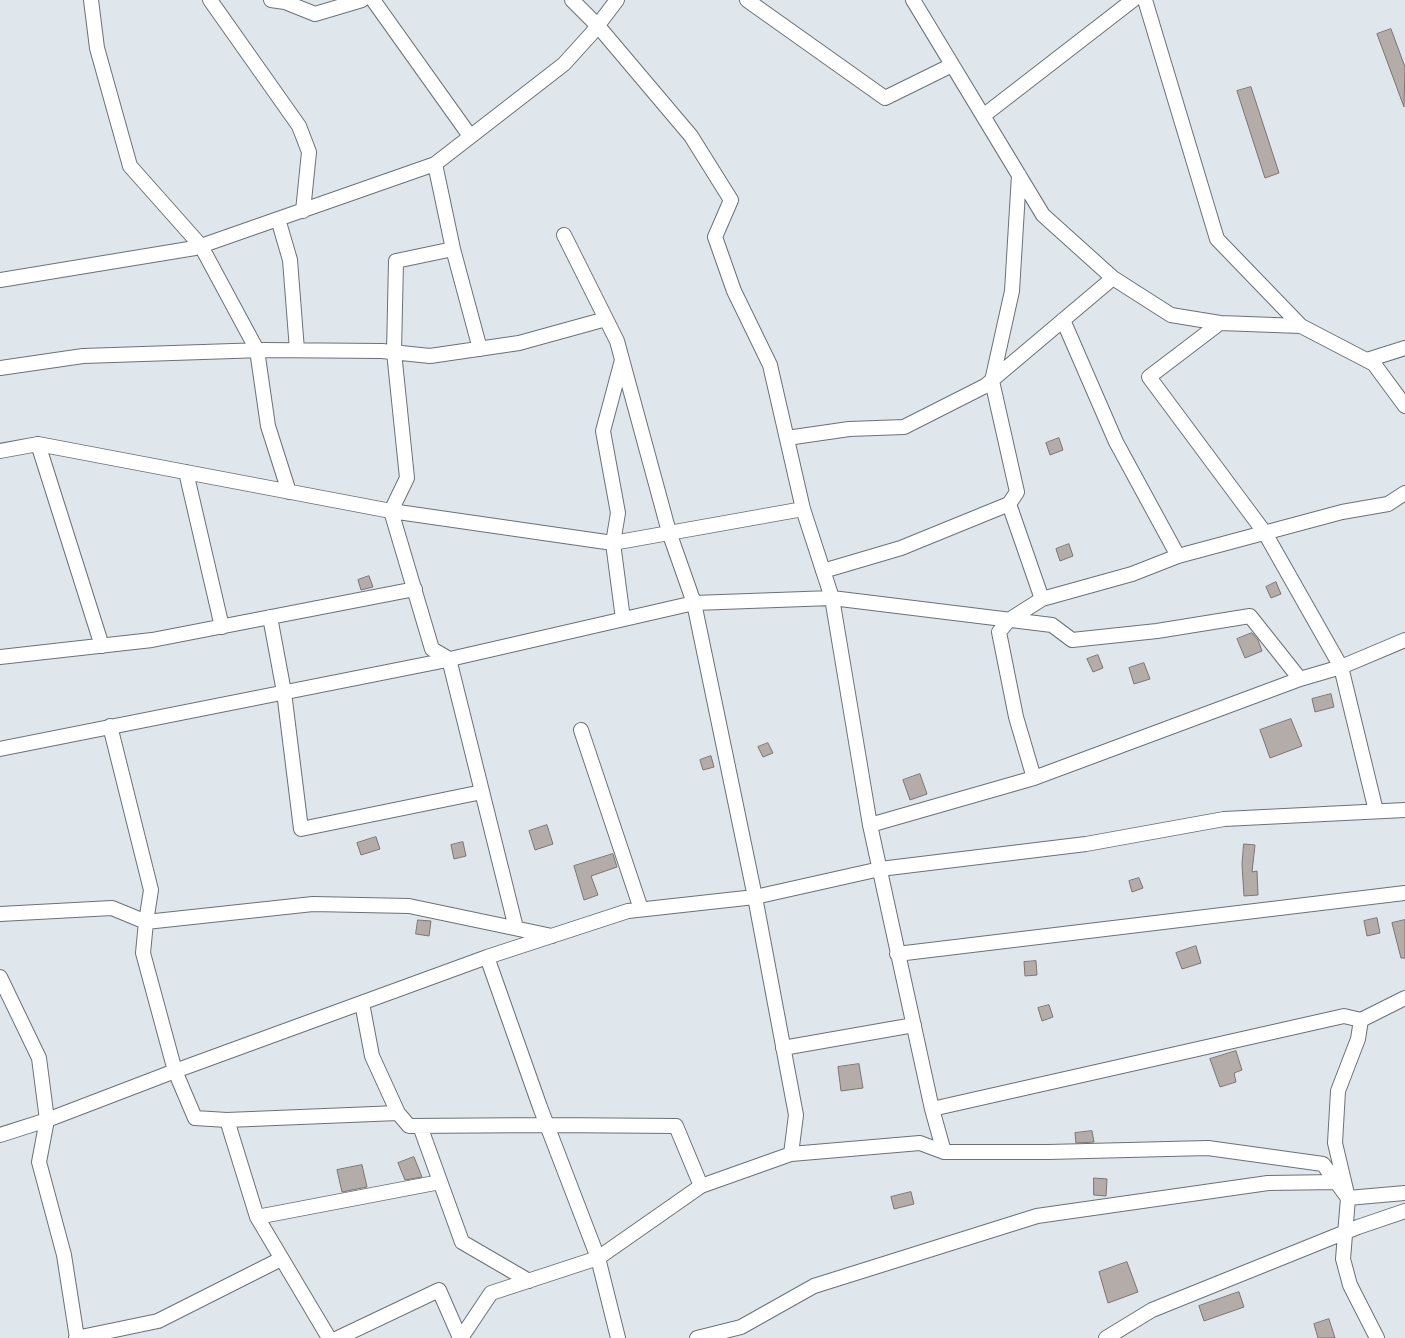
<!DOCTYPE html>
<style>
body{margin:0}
canvas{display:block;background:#e0e7ec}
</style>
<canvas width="1405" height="1338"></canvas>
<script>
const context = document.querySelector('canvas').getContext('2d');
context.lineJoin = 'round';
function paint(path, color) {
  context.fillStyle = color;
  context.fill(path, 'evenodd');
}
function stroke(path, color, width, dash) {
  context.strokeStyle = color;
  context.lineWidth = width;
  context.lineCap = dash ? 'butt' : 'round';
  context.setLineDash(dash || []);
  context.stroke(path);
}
const building = new Path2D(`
 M1391 29 1405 67 1404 107 1377 34Z
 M1251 87 1279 173 1265 178 1237 91Z
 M1059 438 1063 450 1050 455 1046 443Z
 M1069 544 1073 556 1060 561 1056 549Z
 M369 576 373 587 361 590 358 580Z
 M1276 582 1281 594 1271 598 1266 587Z
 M1252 633 1258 640 1262 651 1245 658 1237 639Z
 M1098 655 1103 668 1093 672 1087 659Z
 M1144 663 1150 679 1134 684 1129 668Z
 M1331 694 1334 707 1315 712 1312 699Z
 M1291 719 1302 746 1270 758 1260 730Z
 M768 743 773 753 763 757 758 747Z
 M711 756 714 767 703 770 700 760Z
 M920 774 927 794 910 800 903 780Z
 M547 825 553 844 535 850 529 831Z
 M376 837 380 849 361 855 357 843Z
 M463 842 466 856 454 859 451 845Z
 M1244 844 1255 845 1252 872 1257 871 1258 895 1244 896 1242 865Z
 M613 854 617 867 591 876 598 895 584 900 574 866Z
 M1139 878 1143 888 1132 892 1129 881Z
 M1377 918 1380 933 1367 936 1364 921Z
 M418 920 431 921 429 936 416 934Z
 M1405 920V958H1401L1392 923Z
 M1196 946 1201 963 1182 969 1176 953Z
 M1036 961 1037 975 1025 976 1024 962Z
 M1049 1005 1053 1017 1042 1021 1038 1008Z
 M1236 1051 1242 1070 1234 1073 1236 1082 1220 1087 1210 1059Z
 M859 1064 863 1088 841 1091 838 1067Z
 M1092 1131 1094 1142 1076 1143 1075 1133Z
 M414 1157 422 1177 405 1180 398 1163Z
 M362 1165 367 1187 342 1192 337 1170Z
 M1094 1178 1107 1179 1106 1196 1094 1195Z
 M911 1192 914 1204 894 1209 891 1197Z
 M1127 1262 1138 1292 1108 1303 1099 1272Z
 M1239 1292 1244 1307 1204 1321 1199 1306Z
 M1329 1319 1335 1338H1318L1314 1324Z`);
paint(building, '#b3aca8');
stroke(building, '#7c7571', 1);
const minor = new Path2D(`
 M91 0 97 48 130 166 201 246 257 350 268 426 289 492
 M210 0 299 126 309 152 303 211
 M271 0 285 2 315 14 362 0
 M373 0 470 136
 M572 0 598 26 691 136 731 200 715 237 734 291 770 365 803 509 832 598 870 825 932 1109 944 1152
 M747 0 885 98 952 65
 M913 0 1043 215 1113 278 1171 315 1220 323 1301 326 1374 364 1405 406
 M1145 0 1217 239 1301 326
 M983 116 1133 0
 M435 164 453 249 480 349
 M1019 175 1012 291 992 381 1017 492 1009 504 1042 599 1009 620 999 632 1016 717 1034 778
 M278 219 290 260 297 350
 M564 235 617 341 669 532 694 603 755 897 796 1115 791 1154
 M453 249 396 261 394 352 407 478 391 511 432 649 449 659 516 928
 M0 280 195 248 435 164 564 64 592 33 617 0
 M1063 320 1116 442 1178 556
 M1220 323 1149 377 1265 533 1341 667 1376 811
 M622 360 603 431 618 513 613 543 623 619
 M1367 360 1405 348
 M0 368 83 356 263 350 382 351 430 356 519 343 606 319
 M787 438 849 429 904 427 985 386 1113 278
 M38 444 102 646
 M0 451 38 444 391 511 613 543 803 509
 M186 472 222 627
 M823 571 901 548 1009 504
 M1042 599 1132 574 1178 556 1342 512 1388 504 1405 493
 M270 617 284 692 301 829 482 792
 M0 657 152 640 415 589
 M110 726 151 890 146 922 143 953 175 1071 195 1118 227 1120 398 1113 409 1126 547 1125 676 1126 701 1186
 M581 730 641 909
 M0 749 437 662 694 603 832 598 1052 625 1072 640 1157 631 1250 616 1300 679
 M870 825 1034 778 1300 679 1341 667 1405 640
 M0 914 112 908 146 922 313 904 409 906 552 936
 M897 954 1405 893
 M487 957 540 1107 598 1258 618 1338
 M0 977 39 1058 47 1120 39 1162 64 1255 77 1338
 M362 1003 372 1056 398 1113
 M1361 1020 1358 1039 1338 1091 1335 1143 1348 1198 1343 1259 1350 1285 1377 1338
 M783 1048 914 1025
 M932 1109 1344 1016 1361 1020 1405 998
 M227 1120 257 1217 329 1338
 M420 1126 462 1242 529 1281
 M0 1135 47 1120 175 1071 487 957 628 911 755 897 880 869 1086 844 1224 819 1405 810
 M257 1217 440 1182
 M76 1338 158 1321 281 1259
 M338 1338 439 1290 460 1338
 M461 1338 491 1293 598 1258 701 1186 791 1154 920 1143 944 1152H1048L1208 1148 1323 1164 1348 1198 1405 1193
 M697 1338 741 1327 814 1286 1037 1216 1268 1183 1336 1182
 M1106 1338 1152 1310 1358 1227 1405 1211`);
stroke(minor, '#6b7275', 16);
stroke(minor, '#fff', 14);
</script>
